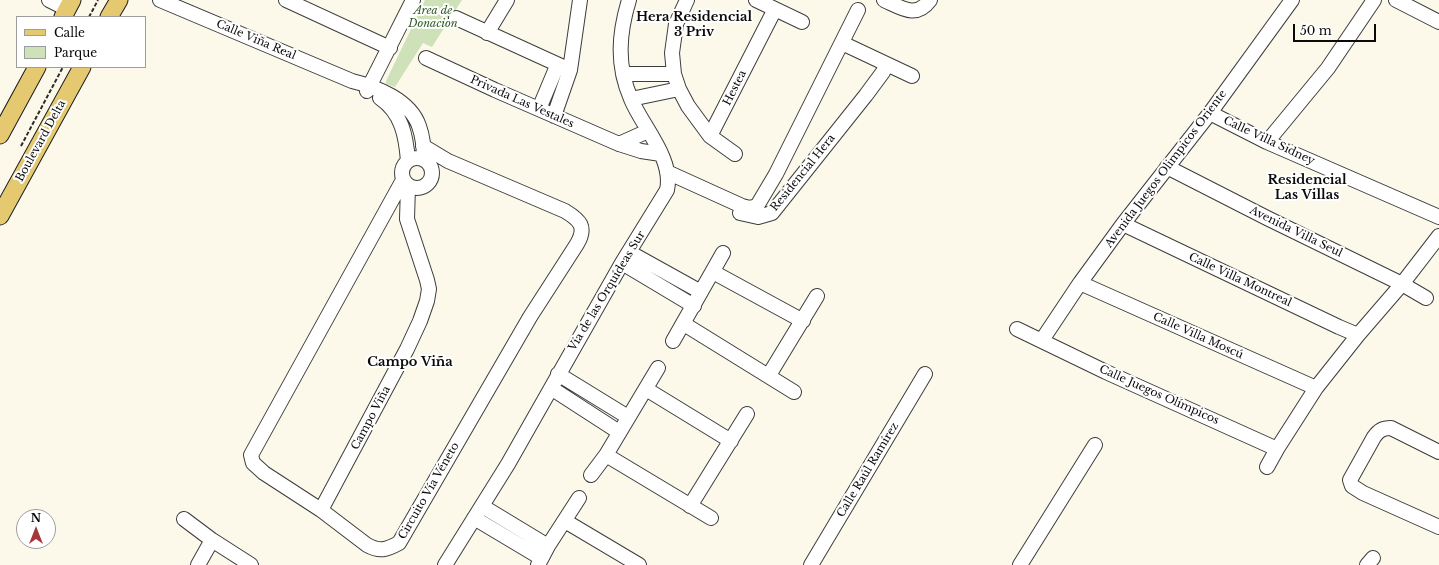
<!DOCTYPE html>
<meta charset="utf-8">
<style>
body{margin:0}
#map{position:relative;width:1439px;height:565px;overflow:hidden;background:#fcf9ea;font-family:"Libre Baskerville",serif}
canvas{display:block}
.legend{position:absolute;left:16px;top:16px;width:130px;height:52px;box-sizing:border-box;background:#fff;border:1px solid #9d9d9d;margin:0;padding:5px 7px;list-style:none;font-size:12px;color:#0a0a0a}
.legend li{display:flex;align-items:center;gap:8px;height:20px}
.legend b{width:20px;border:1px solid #9d9d9d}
.north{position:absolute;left:16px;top:509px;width:40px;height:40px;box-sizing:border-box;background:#fff;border:1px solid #9d9d9d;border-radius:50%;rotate:0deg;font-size:11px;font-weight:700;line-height:16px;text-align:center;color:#0a0a0a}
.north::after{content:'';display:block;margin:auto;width:14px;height:18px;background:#a6363c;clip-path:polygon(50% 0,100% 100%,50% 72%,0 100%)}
.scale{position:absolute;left:1293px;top:24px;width:83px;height:18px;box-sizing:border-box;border:2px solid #0a0a0a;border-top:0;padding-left:5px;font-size:12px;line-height:14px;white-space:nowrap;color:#0a0a0a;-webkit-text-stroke:3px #fff;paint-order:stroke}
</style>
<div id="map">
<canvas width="1439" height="565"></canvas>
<ul class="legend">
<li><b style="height:5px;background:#e5c971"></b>Calle</li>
<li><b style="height:11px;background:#cee1b9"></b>Parque</li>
</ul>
<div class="north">N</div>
<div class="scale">50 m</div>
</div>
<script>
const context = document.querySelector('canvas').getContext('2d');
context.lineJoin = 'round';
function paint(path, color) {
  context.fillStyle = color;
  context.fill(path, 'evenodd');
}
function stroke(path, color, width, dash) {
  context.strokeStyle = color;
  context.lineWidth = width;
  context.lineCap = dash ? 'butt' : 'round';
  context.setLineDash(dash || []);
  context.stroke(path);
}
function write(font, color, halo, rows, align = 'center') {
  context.font = font + ' "Libre Baskerville",serif';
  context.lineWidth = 4;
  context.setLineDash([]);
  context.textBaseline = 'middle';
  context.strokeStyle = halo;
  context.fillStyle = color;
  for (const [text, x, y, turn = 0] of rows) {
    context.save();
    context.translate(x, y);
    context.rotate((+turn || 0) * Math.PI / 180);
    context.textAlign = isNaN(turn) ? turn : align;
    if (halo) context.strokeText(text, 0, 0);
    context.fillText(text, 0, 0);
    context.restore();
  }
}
paint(new Path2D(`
 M425 0H462L432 47 423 43 395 87 386 84V81Z`), '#cee1b9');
const minor = new Path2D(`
 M49 0 67 9
 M160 0 352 81C377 87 410 100 419 126 423 137 424 149 424 160
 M286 0 390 48
 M687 0 676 24 672 53 674 74 679 89 688 106 710 136 735 154
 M756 0 802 22
 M884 0C902 8 916 19 930 0
 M1396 0 1439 22
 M456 18 570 70
 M487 33 507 0
 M842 43 912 76
 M426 58 495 90 619 144 641 151 661 154
 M623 74H674
 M367 91 413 0
 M380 98C402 113 406 136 408 161
 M631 99 679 89
 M539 109 557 66
 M1210 113 1267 142 1439 217
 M554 116 570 70 580 0
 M710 136 775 9
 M1267 142 1328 68 1374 0
 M619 144 648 131
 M402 173a15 15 0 1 1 30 0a15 15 0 1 1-30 0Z
 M1167 167 1267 218 1402 284 1426 298
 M667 172 742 206 750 208 757 206 776 174 858 10
 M403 180 251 455 253 463 264 473 321 510 367 545C380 552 386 550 399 543L530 317 577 244C587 227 580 220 565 211L448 161 423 146
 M740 213 758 217 772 213 866 95 883 72 886 64
 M1123 224 1339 327 1358 335
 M629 252 701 292
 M622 263 694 306
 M713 272 803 321
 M1080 283 1316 388
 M684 324 794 392
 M1017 329 1106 372 1277 449
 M1042 340 1080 283 1123 224 1210 113 1292 0
 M673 341 723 253
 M558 374 628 417
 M769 375 817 296
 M551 388 619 432
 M646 389 731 441
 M1439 452 1391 428C1383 428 1379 430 1374 437L1350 480 1352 486 1363 493 1439 527
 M606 455 711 518
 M1267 467 1277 449 1316 388 1358 335 1402 284 1439 236
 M591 475 606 455 658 368
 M482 506 548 546
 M690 506 747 414
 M321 510 407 349 420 321 427 301 429 289 427 280 407 219 408 186
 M474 518 541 558
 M184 519 212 540 251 565
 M565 521 639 565
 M198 565 212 540
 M445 565 508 464 622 263 667 190C674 159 642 126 631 99 616 65 619 33 629 0
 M538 565 548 546 579 498
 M811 565 925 374
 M1020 565 1095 445
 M1367 565 1373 558`);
const major = new Path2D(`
 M63 17 72 0
 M109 17 119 0
 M0 135 37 67
 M0 216 82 67`);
stroke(minor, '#3d3d3d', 16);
stroke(major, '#1b1b1b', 19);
stroke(new Path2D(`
 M89 17 98 0
 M21 146 63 67`), '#2c2c2c', 2, [4, 2]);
stroke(minor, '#fff', 14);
stroke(major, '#e5c971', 17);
write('italic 11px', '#2f5824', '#fff', [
 ["Area de",433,11],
 ["Donacion",433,24]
]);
write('11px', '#0a0a0a', '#fff', [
 ["Calle Viña Real",256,40,23],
 ["Hestea",735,88,-63],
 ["Privada Las Vestales",522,102,24],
 ["Boulevard Delta",41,141,-61],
 ["Calle Villa Sidney",1269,141,25],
 ["Avenida Juegos Olimpicos Oriente",1166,169,-53],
 ["Residencial Hera",803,173,-51],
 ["Avenida Villa Seul",1296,232,26],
 ["Calle Villa Montreal",1240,280,25],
 ["Vía de las Orquídeas Sur",607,291,-59],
 ["Calle Villa Moscú",1198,336,24],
 ["Calle Juegos Olímpicos",1159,395,24],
 ["Campo Viña",371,418,-62],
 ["Calle Raúl Ramírez",868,470,-59],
 ["Circuito Vía Véneto",429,491,-60]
]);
write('bold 13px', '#0a0a0a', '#fff', [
 ["Hera Residencial",694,17],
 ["3 Priv",694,32],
 ["Residencial",1307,180],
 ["Las Villas",1307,195],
 ["Campo Viña",410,362]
]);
</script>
